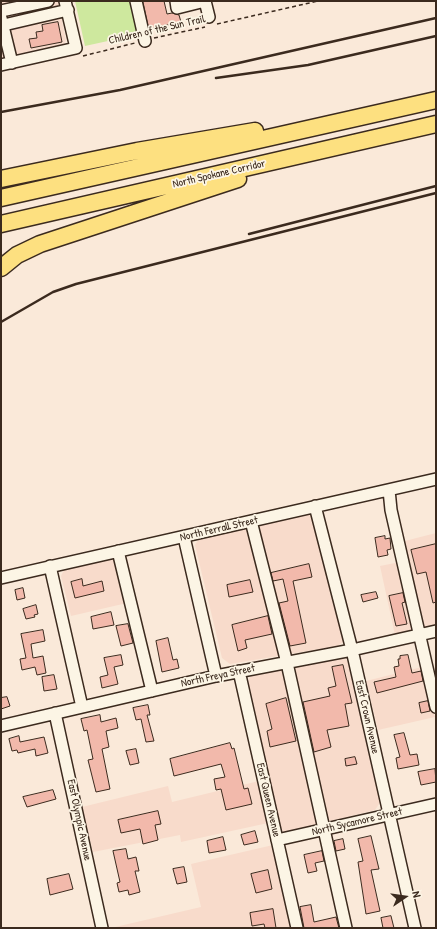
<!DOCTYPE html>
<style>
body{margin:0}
#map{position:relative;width:437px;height:929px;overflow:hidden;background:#fae9d9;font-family:"Patrick Hand",sans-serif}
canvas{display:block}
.frame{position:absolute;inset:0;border:2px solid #3b2a1e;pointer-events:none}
.north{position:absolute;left:385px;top:877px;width:40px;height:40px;-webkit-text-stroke:3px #fcf5e5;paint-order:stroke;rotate:77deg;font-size:11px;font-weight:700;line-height:16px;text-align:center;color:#3b2a1e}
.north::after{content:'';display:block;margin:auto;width:14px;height:18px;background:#3b2a1e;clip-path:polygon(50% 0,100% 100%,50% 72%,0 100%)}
</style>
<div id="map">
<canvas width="437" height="929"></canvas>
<div class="frame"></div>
<div class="north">N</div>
</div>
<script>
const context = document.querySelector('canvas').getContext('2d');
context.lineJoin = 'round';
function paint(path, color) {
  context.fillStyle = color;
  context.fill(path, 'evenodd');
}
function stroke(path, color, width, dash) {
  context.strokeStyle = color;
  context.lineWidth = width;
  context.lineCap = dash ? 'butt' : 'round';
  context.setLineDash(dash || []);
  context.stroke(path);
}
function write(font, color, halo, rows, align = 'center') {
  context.font = font + ' "Patrick Hand",sans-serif';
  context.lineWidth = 3.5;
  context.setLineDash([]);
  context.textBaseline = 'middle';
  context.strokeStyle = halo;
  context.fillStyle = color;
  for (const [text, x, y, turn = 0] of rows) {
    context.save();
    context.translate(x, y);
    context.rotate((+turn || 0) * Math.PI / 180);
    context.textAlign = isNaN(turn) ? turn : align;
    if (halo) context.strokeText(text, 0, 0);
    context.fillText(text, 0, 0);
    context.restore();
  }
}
paint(new Path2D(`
 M1 1H58L66 41 63 44 1 58Z
 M308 513 315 519 344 641 338 646 230 664 222 658 195 545 202 534Z
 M436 533V625L395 635 380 566 405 561 401 542Z
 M116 557 127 603 71 616 61 576 65 568Z
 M343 657 351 664 381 801 375 810 284 833 280 828 278 820 248 685 249 679 252 674Z
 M422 667 435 717 378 730 366 681Z
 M259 781 268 823 181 842 180 835 93 852 82 807 168 786 172 802Z
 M273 845 292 928H111L201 907 191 864Z`), '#f8dbcb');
paint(new Path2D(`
 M75 1H132L140 34 85 46Z`), '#cee89e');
const building = new Path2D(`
 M143 1H164L167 14 172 13 179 15 181 22 149 29Z
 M58 22 62 42 31 48 29 39 37 38 36 32 43 31 42 25Z
 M385 536V539L390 538 391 549 387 550 388 555 378 557 375 538Z
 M436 544V602L433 603 426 572 417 574 411 550Z
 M309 564 312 577 293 581 306 643 290 646 279 603 288 601 283 579 273 581 271 573Z
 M82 579 83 586 102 581 104 591 75 598 71 582Z
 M250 580 253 592 229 597 227 585Z
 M23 588 25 598 17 600 15 590Z
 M376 592 378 598 363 602 361 595Z
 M403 593 405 602 402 603 407 624 396 626 389 596Z
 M36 605 38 614 34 615 35 617 26 619 23 609Z
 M111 612 114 625 93 629 91 617Z
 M268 616 272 634 245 640 247 648 238 651 232 625Z
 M128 624 133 643 121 646 116 626Z
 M43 630 45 641 31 644 33 658 43 656 46 673 37 675 35 667 22 670 20 659 26 658 21 634Z
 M168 638 173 660 177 659 179 668 162 672 156 641Z
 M121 655 123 665 114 667 118 684 102 688 100 677 108 675 104 658Z
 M408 655 412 673 421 671 423 681 377 693 374 682 396 677 394 667 399 666 398 659H400V656Z
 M343 665 352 703 345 704 349 726 327 730 331 747 314 752 303 702 330 696 328 688 336 686 332 667Z
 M54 675 57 689 44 691 42 677Z
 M7 697 10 706 1 709V698Z
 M286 698 296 741 270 747 267 731 272 729 266 704Z
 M428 701 430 711 421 713 419 703Z
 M148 705 150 715H147L154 741 146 742 141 719 136 720 133 708Z
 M100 715 101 722 116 718 118 728 106 731 109 747 102 749 110 789 96 792 88 760 93 759 87 730 84 731 81 719Z
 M404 733 410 755 417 754 419 765 398 769 396 758 400 757 394 735Z
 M19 736 20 742 44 737 48 753 36 756 35 749 18 753 17 750 12 751 9 739Z
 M230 743 232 749 234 748 244 789 248 788 252 804 226 810 221 789 216 790 214 779 225 777 221 764 174 776 170 759Z
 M136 749 139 763 130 765 126 751Z
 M355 757 357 764 346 766 345 759Z
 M435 769 436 782 421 785 418 772Z
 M53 790 56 799 27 807 23 797Z
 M158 811 161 824 155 825 158 840 143 844 140 829 121 833 118 820Z
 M255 831 258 842 244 845 241 835Z
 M371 836 379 869 371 870 380 911 366 914 358 862 363 861 358 839Z
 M223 837 226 850 209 853 207 841Z
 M343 839 345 849 336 851 334 841Z
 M126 849 128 859 136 857 139 871H135L140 892 129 895 128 890 119 892 117 883 120 882 113 851Z
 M322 851 324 861 315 863 317 871 308 873 304 855Z
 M184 867 187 882 177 884 173 869Z
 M268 870 272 889 256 893 251 874Z
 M69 874 73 889 50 895 47 879Z
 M311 905 314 922 336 917 339 928H304L300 907Z
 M273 909 276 928H265L264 924 252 926 250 913Z
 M391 916 394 928H383L381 918Z`);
paint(building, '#f2b9ab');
stroke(building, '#3b2a1e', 1);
const minor = new Path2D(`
 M136 1 145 41
 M176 1 177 8 205 1 209 17
 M1 11 48 1
 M1 18 12 63
 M8 24 68 10
 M1 65 76 48 65 1
 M389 490 391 510 436 707
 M315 506 352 650 415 928
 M251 521 287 663 346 928
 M184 537 216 676
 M118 551 152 691
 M50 566 82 707
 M1 578 436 479
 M239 671 297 928
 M55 713 102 928
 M1 726 216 676 352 650 436 631
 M277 840 436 804`);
const highway = new Path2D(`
 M1 179 137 151 255 131
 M1 198 436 100
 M1 224 436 124
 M1 268 17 255 40 244 238 179`);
stroke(minor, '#3b2a1e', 14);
stroke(highway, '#3b2a1e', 19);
stroke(new Path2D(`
 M217 24 318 1
 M154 38 205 27
 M83 56 135 43`), '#3b2a1e', 1.5, [4, 3]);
stroke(minor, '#fcf5e5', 11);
stroke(highway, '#fde080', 16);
stroke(new Path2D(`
 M216 78 308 65 436 36
 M1 112 120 90 436 18
 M249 234 436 186
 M1 322 53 292 76 284 436 193`), '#3b2a1e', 2.5);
write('11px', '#3b2a1e', '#fcf5e5', [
 ["Children of the Sun Trail",157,30,-13],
 ["North Spokane Corridor",219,174,-13],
 ["North Ferrall Street",219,529,-13],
 ["North Freya Street",218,676,-12],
 ["East Crown Avenue",367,717,77],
 ["East Queen Avenue",268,800,77],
 ["East Olympic Avenue",79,820,78],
 ["North Sycamore Street",357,822,-13]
]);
</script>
